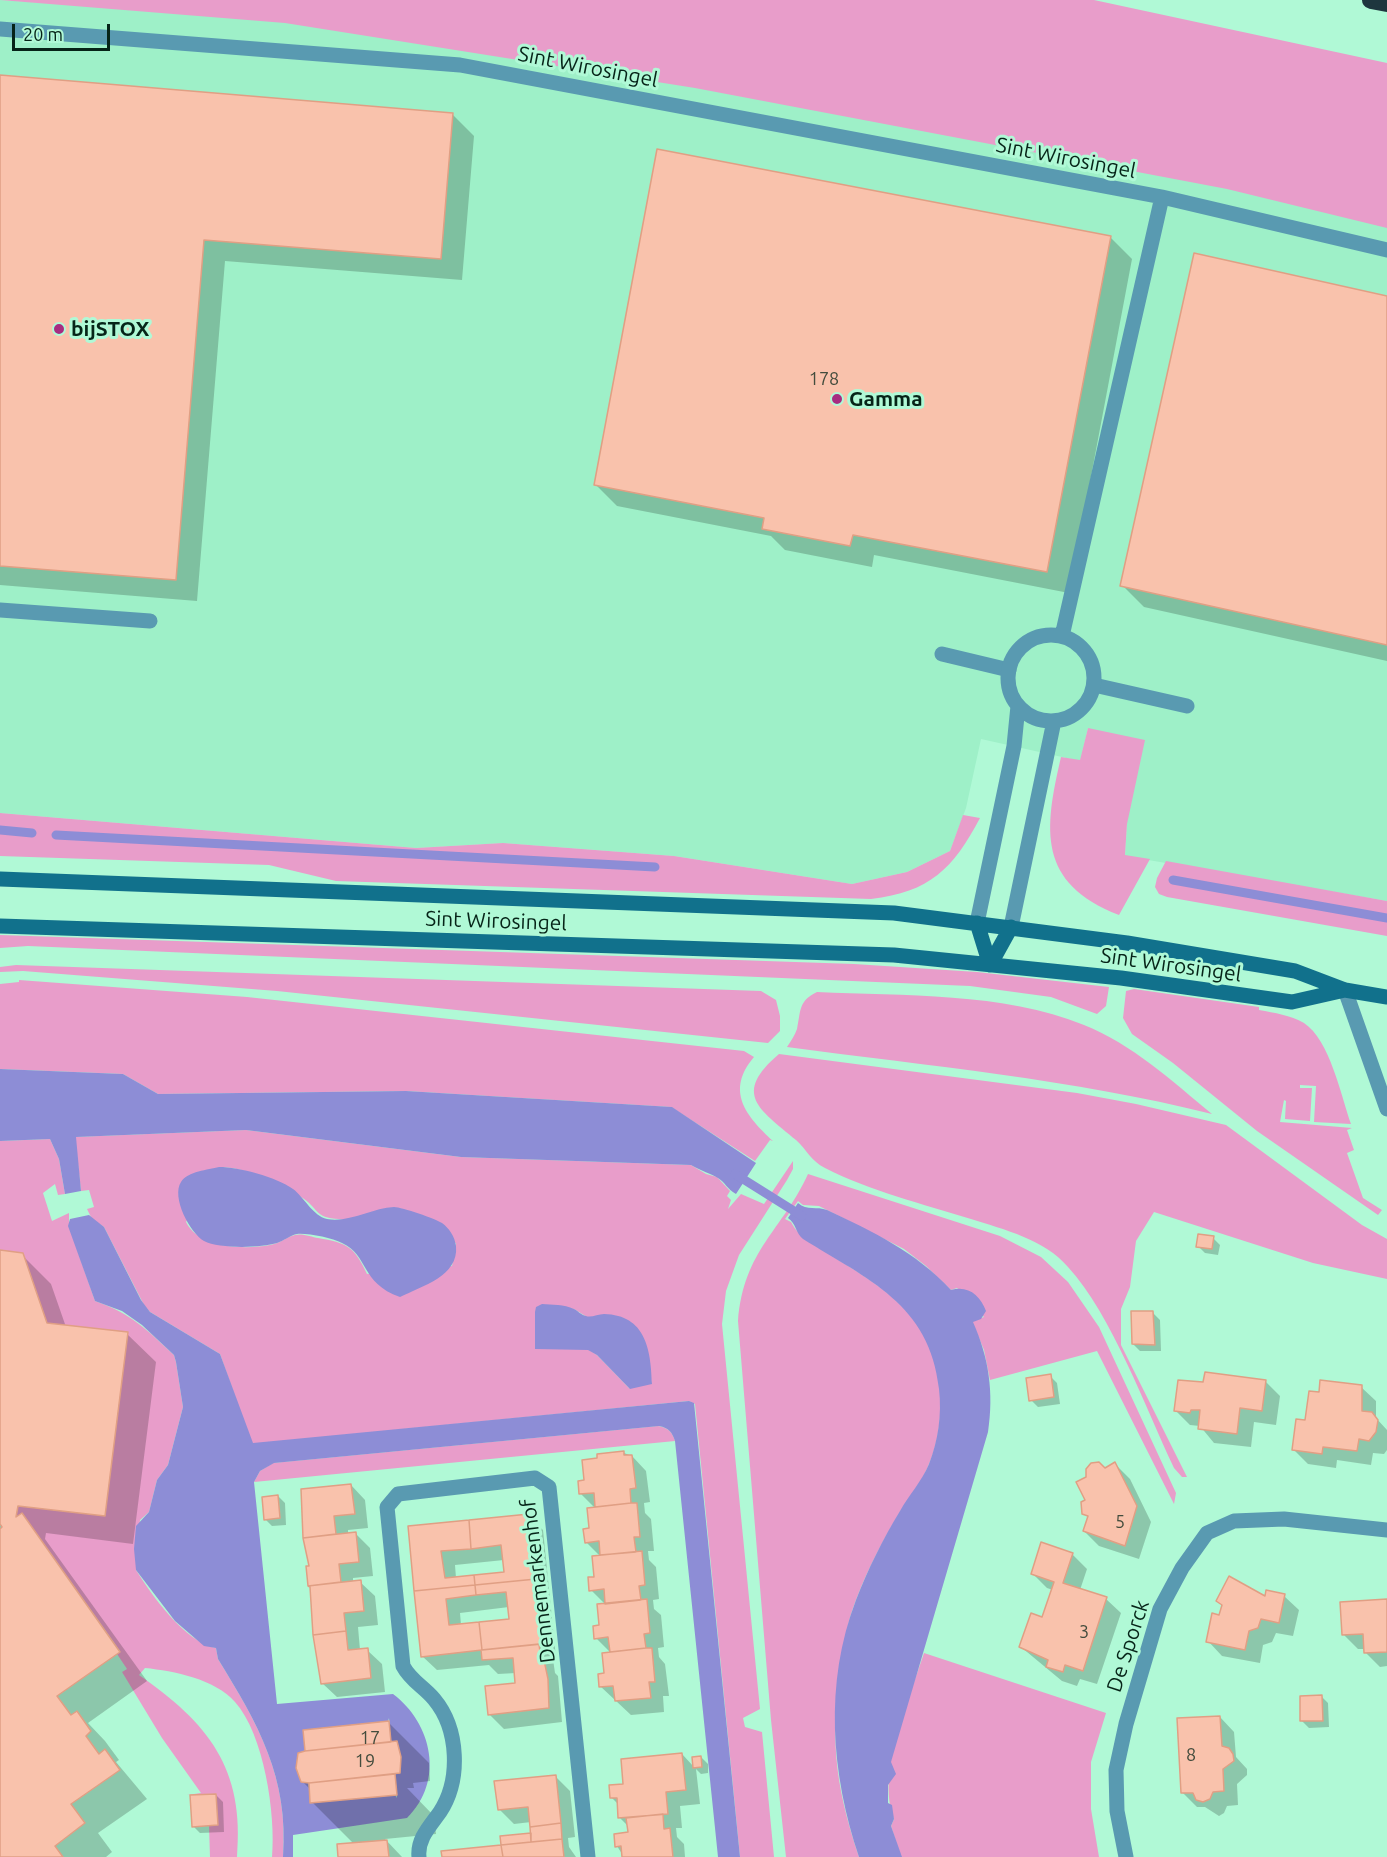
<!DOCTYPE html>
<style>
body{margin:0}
#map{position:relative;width:1387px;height:1857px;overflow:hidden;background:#b0f9d6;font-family:Ubuntu,sans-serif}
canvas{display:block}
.scale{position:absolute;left:12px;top:24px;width:98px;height:27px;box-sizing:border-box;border:3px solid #062418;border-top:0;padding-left:8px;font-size:18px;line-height:21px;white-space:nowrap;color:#062418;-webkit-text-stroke:4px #b0f9d6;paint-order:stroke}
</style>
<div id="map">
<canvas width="1387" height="1857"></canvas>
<div class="scale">20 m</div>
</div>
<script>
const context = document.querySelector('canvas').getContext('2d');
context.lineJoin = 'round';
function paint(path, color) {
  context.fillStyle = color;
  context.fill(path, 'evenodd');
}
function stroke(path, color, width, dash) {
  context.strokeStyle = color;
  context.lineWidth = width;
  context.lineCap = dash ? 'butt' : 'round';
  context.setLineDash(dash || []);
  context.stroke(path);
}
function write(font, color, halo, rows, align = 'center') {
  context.font = font + ' Ubuntu,sans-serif';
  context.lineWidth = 6;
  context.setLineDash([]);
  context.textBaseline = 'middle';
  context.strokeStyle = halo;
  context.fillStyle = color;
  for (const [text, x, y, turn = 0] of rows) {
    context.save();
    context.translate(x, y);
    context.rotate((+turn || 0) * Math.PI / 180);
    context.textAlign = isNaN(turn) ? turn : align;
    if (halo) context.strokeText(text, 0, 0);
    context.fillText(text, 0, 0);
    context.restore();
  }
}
paint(new Path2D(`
 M0 0 748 47 1387 207V901L1125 856 1127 824 1088 728 1080 761 981 739 966 808 950 851 907 872 852 884 674 856 503 843 416 848 0 813Z`), '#9ef0c8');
paint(new Path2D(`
 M0 0H1094L1387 63V228L1227 189 695 88 285 23Z
 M1088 728 1145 740 1127 824 1125 855 1150 859 1119 915C1037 883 1044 830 1061 757L1080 760Z
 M0 813 416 848 503 843 674 856 852 884 907 872 950 851 963 815 980 818C953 869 930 892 871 899L336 881 269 865 0 856Z
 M1166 861 1387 901V936L1167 897 1159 894 1155 887 1157 878Z
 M0 935 854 964 977 972 1109 987 1106 1006 1097 1014 1051 997 970 986 28 946 0 948Z
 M16 965 761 991 776 1000 780 1016V1031L768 1043 277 991 23 971 0 972V967Z
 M19 980 247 997 744 1051 754 1057C725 1091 746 1116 773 1141L770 1140 755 1161 671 1107 406 1091 158 1094 123 1074 0 1069V984L19 982Z
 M1134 989 1259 1007V1010C1275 1013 1290 1015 1304 1023 1330 1040 1341 1096 1351 1124L1314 1122 1316 1086 1300 1085V1088H1312L1310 1121 1285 1119 1286 1101 1284 1100 1280 1122 1352 1128 1347 1130 1354 1150 1347 1153 1363 1198 1382 1210 1378 1215 1257 1131 1173 1063 1132 1034 1123 1018 1126 991Z
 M817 992C903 996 1003 992 1084 1025 1132 1044 1172 1081 1212 1114 1072 1079 929 1066 787 1047 791 1041 795 1035 797 1029 801 1011 798 1001 817 992Z
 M779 1054 1077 1093 1136 1104 1226 1125 1362 1225 1387 1239V1279L1313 1263 1154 1212 1136 1241 1130 1287 1121 1309V1345L1187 1477H1182L1174 1468C1146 1409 1112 1315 1068 1267 1044 1239 1005 1230 971 1219 923 1204 870 1191 825 1168 811 1161 807 1150 796 1140 759 1109 732 1094 779 1054Z
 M246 1130 461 1157 691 1165 706 1174 717 1177 730 1191 727 1196 731 1200 728 1209 741 1194 764 1204 793 1161V1169L787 1180 739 1255 726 1291 722 1324 760 1709 743 1718 745 1727 762 1732 774 1857H740L695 1404 689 1401 252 1444 220 1354 150 1312 144 1305 104 1227 92 1219 87 1209 94 1207 89 1190 81 1191 75 1137ZM219 1167C247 1167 277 1183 301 1197 319 1208 314 1218 339 1219L456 1243 452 1266 367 1274C354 1246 347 1243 318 1238 312 1237 302 1233 295 1235 286 1237 279 1244 270 1245 243 1250 199 1248 186 1222ZM537 1307 574 1309 587 1317 630 1389 597 1355 588 1349 535 1348Z
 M50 1139 59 1159 65 1194 58 1195 55 1184 43 1193 52 1221 69 1213V1226L95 1301C132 1314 146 1329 174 1355L176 1362 183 1407 168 1465 157 1480 149 1512 140 1520 136 1570C152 1596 185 1642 216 1648L218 1659C258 1724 289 1777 283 1857H272C276 1815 264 1734 235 1702 215 1679 174 1671 145 1668L139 1675C208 1723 245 1768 237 1857H210L209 1826 218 1825 216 1794 187 1795 201 1793 162 1738 122 1672 127 1669 117 1654 120 1651 22 1513 16 1517 18 1506 105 1516 127 1332 47 1323 0 1250V1141Z
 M808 1174 1000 1236 1041 1257 1068 1282 1099 1327 1176 1493 1174 1504 1097 1351 990 1380 984 1350 972 1321 984 1317 957 1288 951 1290 926 1266 904 1249 819 1206 803 1205 798 1201 785 1219 791 1222C800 1239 815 1245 832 1256 873 1281 916 1306 933 1355 945 1394 943 1439 924 1475 916 1490 905 1502 897 1517 879 1547 863 1579 852 1611 847 1625 846 1641 843 1656 829 1733 834 1782 859 1857H786L771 1720 738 1321C744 1249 782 1231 808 1174Z
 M658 1426C669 1428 672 1432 675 1441L254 1482 260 1471 273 1463Z
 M924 1653 1106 1713 1091 1762V1809L1099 1857H901L891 1826 894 1819C876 1771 909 1700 924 1653Z`), '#e89dca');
paint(new Path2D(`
 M0 1069 123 1074 158 1094 406 1091 672 1107 756 1163 736 1194C727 1189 725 1182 718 1178 712 1174 699 1170 691 1165L461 1157 246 1130 76 1137 81 1191 65 1194 59 1159 50 1139 0 1141Z
 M219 1167C239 1167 276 1177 293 1189 304 1197 313 1216 327 1219 349 1223 372 1208 394 1207 402 1207 436 1219 442 1223 449 1228 455 1237 456 1246 459 1276 422 1286 400 1297 360 1283 369 1255 342 1243 332 1238 308 1233 297 1234 291 1235 283 1241 277 1243 261 1248 219 1249 204 1241 190 1233 171 1197 181 1182 188 1171 208 1170 219 1167Z
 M798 1203C807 1211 817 1206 827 1210 872 1231 916 1252 951 1290 968 1285 980 1295 986 1311L981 1319 973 1322C989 1358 994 1393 988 1432L891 1762 896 1774 888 1785V1803L892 1805 894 1819 891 1826 902 1857H859C831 1774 824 1683 856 1600 868 1569 883 1539 900 1511 909 1495 922 1481 929 1464 938 1441 942 1415 939 1389 930 1304 867 1279 803 1239 796 1234 796 1223 788 1218Z
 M89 1215 104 1227 141 1300 150 1312 220 1354 253 1443 689 1401 694 1403 740 1857H718L675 1441C672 1432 669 1428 659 1426L274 1463 260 1471 254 1482 277 1704 393 1694C432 1723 445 1781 407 1818L293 1835V1857H283C289 1777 258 1724 218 1659L216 1648 204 1646 175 1621 136 1570 134 1549 136 1526 149 1512 157 1480 168 1465 183 1407 176 1362 174 1355 142 1325 122 1311 95 1301 68 1226 70 1219ZM389 1718 391 1742H397L401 1757 400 1773 394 1774 397 1798 395 1795 311 1803 308 1781 301 1782 296 1768 298 1753 306 1752 304 1730 388 1722Z
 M542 1304C552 1305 564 1304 574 1309 578 1311 581 1315 586 1316 591 1318 598 1314 604 1314 646 1315 651 1350 652 1384L630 1389 597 1355 588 1350 535 1349V1312L536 1307Z`), '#8d8dd6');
paint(new Path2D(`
 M0 77 452 114 474 136 462 280 225 261 197 601 0 585Z
 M1111 238 1132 259 1069 593 874 555 872 567 785 550 771 536 617 506 595 484Z
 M1387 297V661L1144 607 1122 585Z
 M1213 1238 1220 1245 1218 1255 1205 1253 1198 1246Z
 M0 1252 22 1255 51 1284 66 1327 127 1334 156 1362 133 1544 46 1533 45 1539 147 1681 88 1723 105 1741 119 1760 116 1762 147 1799 98 1833 112 1852 106 1857H0V1531L3 1528H0Z
 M1153 1313 1160 1320 1161 1351H1140L1133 1344Z
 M1050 1376 1057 1383 1060 1404 1038 1407 1031 1400Z
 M1266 1382 1280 1396 1276 1425 1254 1422 1251 1447 1214 1443 1200 1426 1190 1425 1175 1410 1205 1384Z
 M1361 1387 1376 1401V1418L1387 1430V1450L1384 1454 1373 1453 1371 1465 1337 1460 1336 1468 1308 1464 1294 1450 1320 1394Z
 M624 1453 632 1456 646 1471 650 1502 644 1503 645 1513 651 1519 654 1551H648L649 1560 656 1567 659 1599 653 1600 654 1609 661 1615 664 1647 658 1648 659 1657 665 1664 669 1696H663L664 1712 631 1715 600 1686 611 1653 596 1638 606 1605 591 1590 601 1557 586 1542 596 1509 581 1494 586 1482Z
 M1115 1464 1130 1479 1151 1522 1139 1559 1099 1546 1084 1531 1089 1518 1084 1514 1087 1501Z
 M351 1485 365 1500 368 1528 348 1530V1534H356L370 1548 373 1576 353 1578V1583L360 1582 375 1596 378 1625 358 1627 360 1650H367L382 1664 385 1692 337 1697 322 1683 316 1654 302 1490Z
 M278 1496 285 1503 286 1525 272 1526 265 1519Z
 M529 1516 543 1530 556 1658 553 1659 555 1673 558 1676 562 1722 504 1729 489 1714 517 1684 516 1673 498 1674 489 1665 437 1670 422 1656 409 1528ZM504 1560 506 1573 456 1578 455 1565ZM509 1607 510 1620 461 1625 460 1613Z
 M1072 1554 1087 1569 1080 1590 1106 1599 1121 1613 1097 1684 1080 1679 1077 1686 1062 1681 1021 1647 1043 1619 1053 1590 1047 1588 1032 1573Z
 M1284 1596 1299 1610 1293 1636 1276 1633 1272 1642 1263 1645 1260 1663 1222 1656 1208 1641 1223 1606 1218 1601Z
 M1387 1601V1666L1380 1667 1365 1652V1649H1358L1344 1635Z
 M1321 1696 1328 1703 1329 1727 1309 1728 1302 1721Z
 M1220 1717 1234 1732 1236 1757 1247 1769V1775L1237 1784 1238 1805 1227 1806 1224 1813 1219 1816 1205 1807H1197L1183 1793Z
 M389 1723 429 1763 430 1781 413 1783 414 1788H407L434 1816 436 1834 385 1839 402 1857H339L354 1844 312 1802 311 1790 302 1781ZM342 1778V1781L310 1784V1781Z
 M682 1754 694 1767 701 1757 708 1764V1773L701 1774 696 1769 700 1804 680 1806 682 1828H676L677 1837 684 1844 685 1857H624L617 1846 630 1834 629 1827 620 1818 619 1805 612 1798 625 1785Z
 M555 1776 570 1791 575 1837 568 1838 569 1847 576 1857H443L505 1846 503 1845 532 1835 531 1822 514 1824 499 1809Z
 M216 1795 223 1802 224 1832 200 1833 193 1826Z`), '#0003');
stroke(new Path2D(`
 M0 830 32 833
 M56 835 655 867
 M1173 880 1387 918
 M735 1174 802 1216`), '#8d8dd6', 9);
const building = new Path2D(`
 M0 75 453 113 441 259 204 240 176 580 0 566Z
 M657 149 1111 236 1047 572 853 535 850 546 762 529 764 518 594 485Z
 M1194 253 1387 296V645L1120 586Z
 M1198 1234 1214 1236 1212 1249 1196 1247Z
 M0 1250 23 1253 47 1323 128 1332 105 1516 18 1506 16 1517 22 1513 120 1652 57 1696 71 1715 77 1711 91 1731 86 1736 99 1754 105 1749 120 1770 71 1804 85 1823 55 1846 63 1857H0V1529L2 1527 0 1524Z
 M1131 1311H1153L1155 1345 1132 1344Z
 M1205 1372 1266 1380 1262 1411 1240 1408 1237 1434 1198 1429 1200 1410H1191L1190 1413 1174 1411 1178 1380 1203 1382Z
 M1051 1374 1054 1397 1029 1401 1026 1378Z
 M1320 1380 1362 1385V1411L1372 1412 1378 1420 1376 1432 1369 1441 1359 1439 1357 1451 1323 1447 1322 1454 1292 1450 1296 1419 1305 1420 1309 1391 1319 1392Z
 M624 1451V1455H632L636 1488 630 1489 631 1503 595 1507 594 1493 579 1494 578 1481 584 1480 582 1460 597 1458V1454Z
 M1099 1462 1105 1468 1115 1462 1137 1506 1125 1546 1083 1531 1088 1516 1082 1514 1081 1502 1085 1500 1076 1482 1086 1477V1469L1091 1463Z
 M351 1484 355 1514 334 1516 336 1534 303 1538 301 1489Z
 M278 1495 280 1518 264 1520 262 1497Z
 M631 1503H637L640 1537H634L636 1552 600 1555 599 1541 585 1543 583 1529 589 1528 587 1508Z
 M529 1514 536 1579 475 1585 474 1575 504 1572 501 1545 471 1549 469 1520Z
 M469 1520 471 1549 441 1551 445 1578 474 1575 475 1585 414 1591 408 1526Z
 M356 1532 359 1562 339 1564 341 1582 308 1586 306 1566H309L303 1538Z
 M1041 1542 1073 1553 1063 1583 1107 1597 1083 1671 1065 1665 1063 1672 1046 1667 1048 1660 1019 1647 1031 1613 1042 1617 1054 1582 1031 1574Z
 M642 1551 645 1585 639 1586 641 1600 605 1604 604 1589 589 1591 588 1577H594L592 1556Z
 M1229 1576 1265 1596 1266 1590 1285 1594 1279 1623 1261 1619 1258 1628 1249 1631 1245 1650 1206 1642 1212 1613 1219 1615 1222 1605 1216 1601Z
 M536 1579 542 1644 482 1650 479 1622 509 1619 506 1592 476 1595 475 1585Z
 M361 1580 364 1611 344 1613 346 1631 313 1635 310 1587 308 1586Z
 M475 1585 476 1595 446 1599 449 1625 479 1622 482 1650 421 1657 414 1591Z
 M647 1599 650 1633 644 1634 646 1648 610 1652 608 1637 594 1639 593 1626 599 1625 597 1604Z
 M1387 1599V1652L1364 1653 1363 1634 1342 1635 1340 1602Z
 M346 1631 348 1650 368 1648 371 1678 321 1684 313 1635Z
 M539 1644 541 1660H544L548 1679 549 1708 488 1715 485 1686 515 1683 513 1658 482 1660 481 1650Z
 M646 1648H652L655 1682H649L651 1698 615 1701 613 1686 599 1687 598 1674 604 1673 602 1653Z
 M1322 1695 1323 1721H1300V1696Z
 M1220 1716 1222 1746 1229 1748 1233 1754 1234 1761 1223 1769 1224 1791 1213 1792 1210 1799 1203 1802 1196 1800 1193 1793H1181L1177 1718Z
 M389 1721 391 1742 305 1751 303 1730Z
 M397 1741 401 1757 400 1773 309 1783 301 1782 296 1768 298 1753 305 1751Z
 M682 1753 686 1790 666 1792 668 1814 618 1818 617 1798H610L609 1785 623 1784 621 1759Z
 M701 1756 702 1767 693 1768 692 1757Z
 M395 1774 397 1795 310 1803 309 1783Z
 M556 1775 561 1823 530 1827 528 1807 498 1810 494 1781Z
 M216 1794 218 1825 192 1827 190 1795Z
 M663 1814 664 1829 670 1828 673 1857H622L621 1846 615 1847 614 1834 628 1832 626 1818Z
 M561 1823 562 1839 531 1842 530 1827Z
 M531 1833V1842L501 1845 500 1836Z
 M562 1839 564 1857H503L501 1845Z
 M387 1840 389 1857H338L337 1844Z
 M501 1845 503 1857H442L441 1851Z`);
paint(building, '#f9c2ac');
stroke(building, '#e09f84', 1.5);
stroke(new Path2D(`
 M942 654 1009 670
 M1094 685 1187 706
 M1345 990 1387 1109`), '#599ab1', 15);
stroke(new Path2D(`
 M0 610 150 621`), '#599ab1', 15);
stroke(new Path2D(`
 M0 29 460 65 1162 197 1387 250
 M1008 678a43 43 0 1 1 86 0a43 43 0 1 1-86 0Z
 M1062 636 1162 197
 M977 923 1014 746 1018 706
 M1011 927 1054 721
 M419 1857C417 1839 430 1826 440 1812 461 1780 459 1729 434 1699 423 1686 411 1681 403 1666L387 1507 398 1494 535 1478 549 1487 588 1857
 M1126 1857 1117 1811 1116 1770 1126 1724 1160 1609 1182 1568 1207 1533 1234 1521 1284 1519 1387 1530`), '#599ab1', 15);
stroke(new Path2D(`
 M0 879 894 913 1127 943 1295 971 1345 990 1387 997
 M977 923 990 965
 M0 926 894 955 1121 978 1292 1002 1345 990
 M990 965 1011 927`), '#11718c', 15);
stroke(new Path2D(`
 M1371 0 1387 3`), '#1e363e', 18);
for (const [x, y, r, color] of [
 [59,329,6,"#a72c81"],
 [837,399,6,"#a72c81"]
]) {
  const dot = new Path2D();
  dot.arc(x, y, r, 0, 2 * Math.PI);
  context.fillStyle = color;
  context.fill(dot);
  stroke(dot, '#b0f9d6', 2);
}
write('18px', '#434c3d', null, [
 ["178",824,379],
 ["5",1120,1522],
 ["3",1084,1632],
 ["17",370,1738],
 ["8",1191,1755],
 ["19",365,1761]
]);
write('21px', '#062418', '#b0f9d6', [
 ["Sint Wirosingel",588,67,11],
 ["Sint Wirosingel",1066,158,11],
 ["Sint Wirosingel",496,921,2],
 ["Sint Wirosingel",1171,965,8],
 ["Dennemarkenhof",538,1581,-97],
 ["De Sporck",1128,1646,-72]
]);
write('bold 21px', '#062418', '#b0f9d6', [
 ["bijSTOX",71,329],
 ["Gamma",849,399]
], 'left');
</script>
